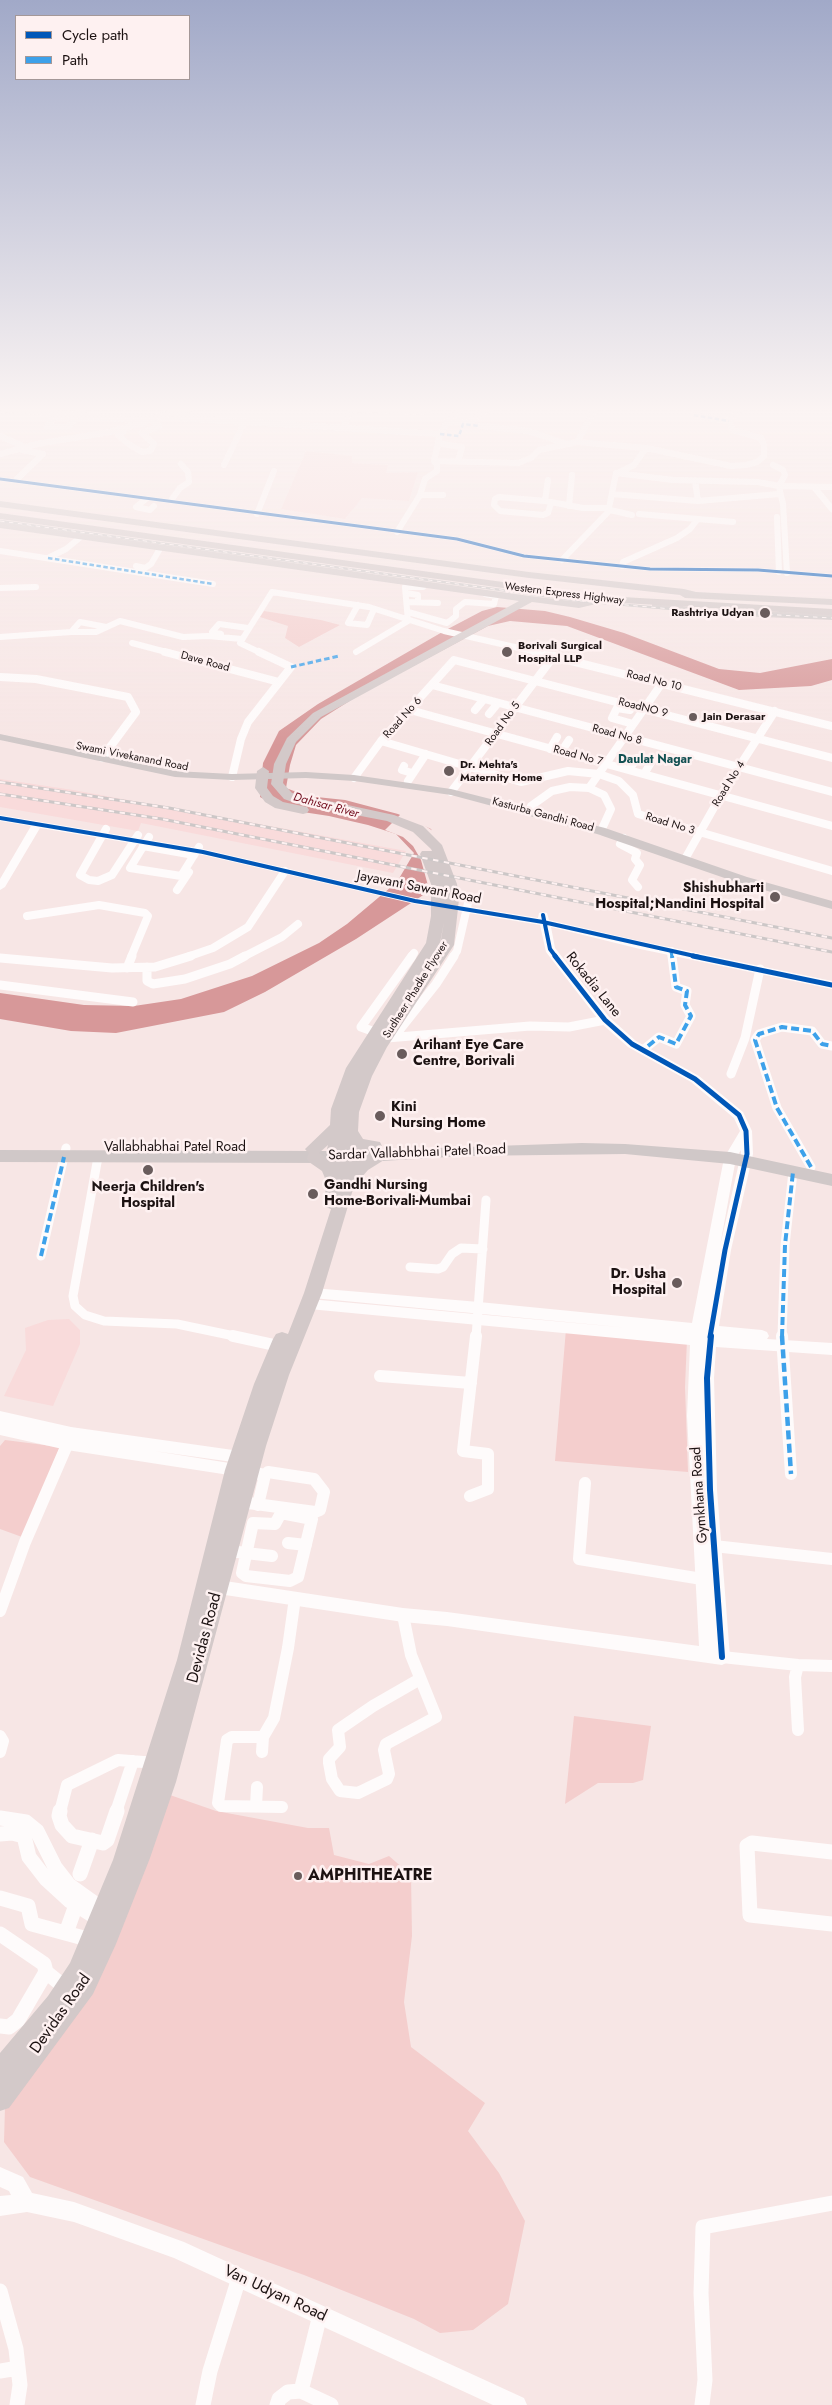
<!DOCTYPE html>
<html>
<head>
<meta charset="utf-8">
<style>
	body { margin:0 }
	#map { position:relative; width:832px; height:2405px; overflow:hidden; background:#f7e6e5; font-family:Jost,sans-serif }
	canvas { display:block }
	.legend { position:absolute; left:15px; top:15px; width:175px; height:65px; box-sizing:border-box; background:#fef1f1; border:1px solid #a49898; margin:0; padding:6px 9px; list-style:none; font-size:15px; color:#1c1212 }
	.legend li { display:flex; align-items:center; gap:10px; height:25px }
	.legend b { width:25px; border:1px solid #a49898 }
</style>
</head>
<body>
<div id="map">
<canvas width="832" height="2405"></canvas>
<ul class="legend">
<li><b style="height:6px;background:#0057b8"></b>Cycle path</li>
<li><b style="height:6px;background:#3da1ea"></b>Path</li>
</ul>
</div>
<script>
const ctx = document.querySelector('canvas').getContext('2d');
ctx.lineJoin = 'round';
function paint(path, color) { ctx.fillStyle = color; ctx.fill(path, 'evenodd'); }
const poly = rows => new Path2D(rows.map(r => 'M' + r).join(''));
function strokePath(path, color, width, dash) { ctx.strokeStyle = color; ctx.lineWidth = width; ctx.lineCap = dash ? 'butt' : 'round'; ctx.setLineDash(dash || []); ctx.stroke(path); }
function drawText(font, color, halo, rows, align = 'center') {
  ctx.font = font + ' Jost,sans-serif'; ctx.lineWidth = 5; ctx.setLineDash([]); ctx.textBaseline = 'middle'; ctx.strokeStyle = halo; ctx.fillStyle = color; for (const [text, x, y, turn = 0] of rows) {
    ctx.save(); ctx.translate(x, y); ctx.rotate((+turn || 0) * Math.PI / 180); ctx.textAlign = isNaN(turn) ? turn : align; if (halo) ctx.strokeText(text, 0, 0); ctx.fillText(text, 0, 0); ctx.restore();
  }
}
paint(poly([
	[306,451,352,456,352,463,388,465,386,473,418,472,409,501,362,498,345,519,281,509],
	[0,779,73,790,406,851,393,873,141,823,138,831,0,807],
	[69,1319,80,1330,80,1344,53,1406,4,1396,26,1350,25,1328,48,1320]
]), '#f9dbdb');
paint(poly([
	[264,611,321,620,340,625,299,647,285,638,288,626,260,617],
	[566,1329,687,1339,685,1387,688,1472,555,1461],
	[5,1440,60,1447,22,1537,0,1529,0,1446],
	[574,1716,651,1726,643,1780,633,1783,598,1783,565,1804],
	[170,1795,216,1811,308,1828,329,1828,334,1855,369,1864,389,1856,411,1875,412,1936,404,2002,411,2047,485,2103,468,2131,499,2173,525,2221,508,2304,473,2330,440,2333,414,2319,304,2275,30,2177,4,2142,5,2107]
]), '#f4cecd');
paint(poly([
	[497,607,545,611,570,617,624,633,719,669,760,673,832,659,832,680,811,686,739,690,567,626,510,621,488,626,359,695,321,719,296,745,290,765,286,788,307,796,345,800,398,814,431,829,445,858,434,888,356,939,265,992,224,1012,116,1033,71,1031,0,1019,0,993,84,1005,134,1006,181,999,252,976,319,943,347,924,397,882,414,853,396,834,368,825,329,816,283,809,260,797,263,763,279,731,318,704,444,631,482,611]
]), '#d79899');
paint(poly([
	[401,814,424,825,436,833,447,857,436,889,430,893,421,860,413,846,403,837,385,830]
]), '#f7e6e5');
strokePath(poly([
	[4,409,136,420],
	[355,409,428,412],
	[173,414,183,418,440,434],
	[694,415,729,421],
	[64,416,55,416,47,427,68,427,83,409],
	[147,419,190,409],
	[449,421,468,423,488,409],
	[480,426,528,431,564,443],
	[344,427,351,409],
	[123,432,118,435,127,443,142,452,150,451,154,444,142,433,159,426,150,419],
	[0,436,25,447],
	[577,442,646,448,731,466,746,465,757,462,764,456,764,445,761,438,733,430,729,422,740,409],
	[442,444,462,447,458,462],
	[0,454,37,444,109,432,144,423,147,420,142,418,136,420,140,423],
	[434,461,518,463,531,458,539,450,577,442,595,409],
	[224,465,245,421],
	[773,465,783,470,785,475,779,486],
	[616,473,673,480,758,482,779,486,832,487],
	[618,473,634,465,646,448],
	[17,479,43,454,22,450],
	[695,481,698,501],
	[779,487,783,504,787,573],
	[814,487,832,509],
	[612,494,698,501,779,494],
	[420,495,443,495],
	[146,499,136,507,150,510,154,506],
	[172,499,180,488,189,482,188,472,181,464],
	[545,501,548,480],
	[551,503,548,513,543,515,500,511,494,505,495,499,499,497,545,501,583,508,609,508,616,473],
	[569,506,572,475],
	[257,514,274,471],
	[639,514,733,522],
	[777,517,779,572],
	[397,532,420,495,425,479,437,471,437,465,434,461,440,434,447,422,461,409],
	[0,551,213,584],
	[48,558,66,549,82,536],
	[562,560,610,510,632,515],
	[136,566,145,568,151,564,161,547],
	[622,566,623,562,677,538,690,529,697,520],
	[0,588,36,587],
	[406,593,418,595,418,602],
	[408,602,438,603],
	[358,605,348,623,367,625,374,609],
	[408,612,447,623,456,616,456,609,465,602,494,604,496,596,485,594],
	[71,632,96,632,120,621,183,637,208,636,242,639],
	[221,634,212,632,219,624,248,628],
	[0,637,71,632,80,622,106,627],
	[132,643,170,653],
	[356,652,408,621,405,587,423,587],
	[261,653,240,643,272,592,369,607,444,631,541,653]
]), '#fefbfb', 6);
strokePath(poly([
	[165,652,279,682],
	[535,652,832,726],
	[0,677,36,679,128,697,136,712,102,758],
	[432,685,832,792],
	[410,710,832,826],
	[475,710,484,699],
	[630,710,617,708,612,718,633,724],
	[489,714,498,703],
	[381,741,521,782,568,771,599,774,619,781,633,795,638,814,832,871],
	[550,749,557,737],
	[561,752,569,740],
	[404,766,402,770,412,773],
	[629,770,637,758,652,761,644,774],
	[232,777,241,739,248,722,291,667,259,652],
	[354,778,381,741,454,660,832,758],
	[408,781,426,754],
	[589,788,662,683],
	[451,792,554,656],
	[529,811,531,806,552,791,570,787,589,788,604,795,611,809,601,831],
	[106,829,80,875,89,880,98,881,112,875,138,835],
	[149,837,130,868,181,876,199,847],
	[624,838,620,844,637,853,635,859,640,865,632,880,638,887],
	[143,846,194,855],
	[685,859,721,795,775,711],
	[177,890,189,872],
	[27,916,99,905,145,913,148,916,131,957],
	[671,951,672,957],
	[187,957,213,948,248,927,285,871],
	[243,957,282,937,298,924],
	[411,957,414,953],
	[453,957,457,951,468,903]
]), '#fefbfb', 8);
strokePath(poly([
	[0,958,112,968,155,967,191,956],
	[147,967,147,981,153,984,185,979,230,964,245,956],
	[127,968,132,956],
	[0,985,133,1002],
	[375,1032,361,1027,412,956],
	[394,1037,436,984,454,956],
	[387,1038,530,1026,569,1027,605,1020],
	[643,1050,659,1037,676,1044,691,1016,685,1005,687,991,676,987,672,956],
	[731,1074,745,1038,760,969],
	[98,1157,73,1296,75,1306,85,1315,104,1321,177,1324,239,1337],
	[811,1167,777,1108,755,1040,759,1034,782,1027,812,1031,822,1044,832,1046],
	[41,1256,66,1148],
	[410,1267,438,1269,443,1267,452,1254,461,1248,483,1249],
	[476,1337,486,1200],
	[782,1337,785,1245,793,1172]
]), '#fefbfb', 9);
strokePath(poly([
	[233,1336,279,1346],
	[782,1336,791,1474],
	[380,1376,471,1383],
	[585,1483,579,1559,702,1579],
	[470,1496,488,1489,488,1454,463,1451,476,1336],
	[241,1502,315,1512,320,1510,324,1492,314,1479,268,1472,265,1475,249,1472],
	[258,1505,265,1475],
	[281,1513,312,1519,298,1577,290,1581,246,1576,242,1573,253,1523,275,1524,281,1513],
	[288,1543,306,1545],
	[714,1546,832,1559],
	[229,1551,272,1556],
	[0,1611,25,1542,70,1438],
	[403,1615,411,1655,436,1717,386,1744,384,1750,389,1774,387,1779,358,1793,340,1791,332,1779,329,1763,329,1759,340,1747,338,1730,373,1706,420,1679],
	[722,1657,798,1665,832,1666],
	[798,1665,795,1677,798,1730],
	[0,1736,3,1741,0,1752],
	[262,1752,263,1737],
	[256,1806,257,1787],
	[282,1807,221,1806,218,1803,227,1740,232,1737,263,1737,274,1718,288,1648,295,1598],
	[60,1812,67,1785,118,1760,156,1763],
	[116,1812,133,1761]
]), '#fefbfb', 12);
strokePath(poly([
	[60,1811,59,1816,62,1825,72,1836,103,1843,107,1840,117,1811],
	[0,1818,26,1822,37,1831,55,1867,69,1885,104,1910],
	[0,1834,12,1833,24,1836,29,1857,46,1879,70,1901,100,1920],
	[832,1852,752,1843,747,1846,750,1915,832,1924],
	[80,1874,92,1840],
	[0,1898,28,1906,32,1924,91,1940],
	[66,1933,76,1905],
	[0,1934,44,1964,46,1972,67,1989],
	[0,2026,9,2027,18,2020,46,1972],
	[0,2291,16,2349,20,2385,17,2405],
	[0,2371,18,2368],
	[301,2391,320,2315],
	[203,2405,210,2371,239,2278],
	[277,2405,279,2399,288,2392,301,2391,331,2405],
	[702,2405,705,2380,701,2293,703,2227,832,2203]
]), '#fefbfb', 15);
paint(poly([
	[0,477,457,537,524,554,650,567,758,568,832,574,832,578,758,572,650,571,524,558,457,541,0,481,0,477],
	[0,815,203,849,415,898,538,918,539,913,543,912,547,913,549,920,640,941,832,981,832,989,640,949,551,927,555,948,609,1017,636,1041,699,1076,743,1112,752,1131,753,1154,731,1250,719,1326,762,1330,767,1332,769,1336,767,1339,832,1343,832,1355,716,1347,714,1378,717,1490,730,1657,728,1662,722,1665,447,1626,403,1622,212,1593,207,1591,204,1586,207,1581,212,1579,403,1608,447,1612,699,1646,687,1416,690,1345,309,1309,304,1308,302,1304,304,1300,309,1299,630,1328,313,1298,308,1297,306,1293,308,1289,313,1288,479,1302,692,1323,724,1158,740,1131,734,1118,691,1082,628,1047,601,1023,546,952,540,925,415,904,203,855,40,828,5,887,0,890,0,879,31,826,0,821,0,815],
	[741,1150,741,1154,720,1246,736,1158,741,1150],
	[0,1411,71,1427,247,1452,252,1454,254,1458,252,1462,247,1464,154,1451,242,1465,247,1466,249,1471,247,1476,242,1477,67,1450,0,1435,0,1411],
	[0,2167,23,2177,32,2193,74,2202,184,2242,524,2398,527,2405,493,2405,174,2258,74,2222,27,2212,0,2216,0,2196,11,2195,9,2191,0,2187,0,2167]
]), '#fefbfb');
paint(poly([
	[0,734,175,771,232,774,306,772,354,775,451,789,605,828,747,877,832,901,832,909,739,883,597,834,451,795,354,781,306,778,232,780,175,777,0,740,0,734],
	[582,1143,625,1144,730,1152,832,1174,832,1186,730,1164,625,1154,465,1156,349,1163,344,1161,342,1157,344,1153,349,1151,582,1143],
	[0,1150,326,1151,331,1153,333,1157,331,1161,326,1163,0,1162,0,1150]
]), '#d0c8c8');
paint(poly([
	[0,501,529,572,684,589,696,592,832,599,832,605,685,598,680,595,529,578,0,507,0,501],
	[0,522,530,596,579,602,605,596,610,599,609,601,579,608,532,602,321,717,296,742,286,764,283,783,292,793,394,815,423,826,442,845,457,884,459,899,454,945,387,1047,372,1076,359,1112,358,1131,363,1139,380,1142,382,1146,379,1150,384,1152,386,1156,384,1160,368,1170,354,1186,322,1293,289,1375,266,1446,176,1782,150,1858,116,1944,93,1994,9,2108,0,2111,0,2053,48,1996,70,1963,113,1860,177,1660,225,1470,254,1384,273,1339,276,1334,282,1332,288,1334,304,1293,331,1209,325,1207,323,1203,327,1183,322,1171,309,1162,307,1158,309,1154,305,1149,330,1125,331,1109,346,1068,426,943,431,916,431,884,420,854,422,851,432,851,431,849,413,832,387,821,298,804,284,799,271,784,274,764,287,738,313,713,519,601,0,528,0,522],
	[444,922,440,945,401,1004,440,943,444,922],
	[328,1145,327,1149,327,1158,319,1153,328,1145],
	[357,1150,358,1150,373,1152,356,1162,357,1150],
	[656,601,693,608,832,614,832,620,693,614,652,606,652,602,656,601],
	[263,767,269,771,267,788,273,796,283,802,307,807,309,810,307,813,303,814,275,808,265,802,255,788,257,771,263,767]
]), '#d3c9c9');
paint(poly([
	[0,513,605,596,832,609,832,615,605,602,0,519,0,513]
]), '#d1c6c6');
const railFar1 = poly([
	[0,521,581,601,672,609,832,618]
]);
const rail = poly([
	[0,782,169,808,832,938],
	[0,794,162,819,832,952]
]);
strokePath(railFar1, '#ccc7c7', 2.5);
strokePath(rail, '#ccc7c7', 3);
strokePath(railFar1, '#fef1f1', 1, [4.5]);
strokePath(rail, '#fef1f1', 2, [5.5]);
strokePath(poly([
	[694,415,729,421],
	[440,434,459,436,463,424,480,426],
	[48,558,213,584]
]), '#3da1ea', 2.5, [4.5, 2.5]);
strokePath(poly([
	[291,667,339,656],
	[671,951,672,957]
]), '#3da1ea', 3, [5.5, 3]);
strokePath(poly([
	[648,1046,659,1037,676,1044,691,1016,685,1005,687,991,676,987,672,956],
	[811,1167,777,1108,755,1040,759,1034,782,1027,812,1031,822,1044,832,1046],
	[41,1256,64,1157],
	[782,1337,785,1245,793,1172]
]), '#3da1ea', 4, [8, 4]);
strokePath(poly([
	[782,1336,791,1474]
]), '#3da1ea', 4.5, [9, 4.5]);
strokePath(poly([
	[0,479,457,539,524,556,650,569,758,570,832,576]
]), '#0057b8', 3);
strokePath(poly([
	[0,818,203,852,415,901,543,922,699,957],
	[543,915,550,949,556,957]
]), '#0057b8', 4);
strokePath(poly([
	[555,956,605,1020,632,1044,695,1079,739,1115,746,1131,747,1154,725,1250,710,1337],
	[693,956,832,985]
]), '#0057b8', 5);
strokePath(poly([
	[711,1336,707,1378,710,1490,722,1657]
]), '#0057b8', 6);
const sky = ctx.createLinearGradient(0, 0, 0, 746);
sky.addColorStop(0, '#a1a9c8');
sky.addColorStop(0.55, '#fbf4f3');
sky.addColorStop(1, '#fbf4f300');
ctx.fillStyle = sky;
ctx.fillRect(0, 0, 832, 746);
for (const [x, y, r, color] of [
	[765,613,6,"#695c5c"],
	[507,652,6,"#695c5c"],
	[693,717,5,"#695c5c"],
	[449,771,6,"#695c5c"],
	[775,897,6,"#695c5c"],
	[402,1054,6,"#695c5c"],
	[380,1116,6,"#695c5c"],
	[148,1170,6,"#695c5c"],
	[313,1194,6,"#695c5c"],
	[677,1283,6,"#695c5c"],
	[298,1876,5,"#695c5c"]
]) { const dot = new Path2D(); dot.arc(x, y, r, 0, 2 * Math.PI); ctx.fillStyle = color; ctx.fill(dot); strokePath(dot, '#fef1f1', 2); }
drawText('11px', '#1c1212', '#fef1f1', [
	["Western Express Highway",564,594,7],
	["Dave Road",205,662,15],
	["Road No 10",654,681,14],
	["RoadNO 9",643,708,14],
	["Road No 6",403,718,-48],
	["Road No 5",503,724,-54],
	["Road No 8",617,735,15],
	["Road No 7",578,756,15],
	["Swami Vivekanand Road",132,757,11],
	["Road No 4",729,784,-58],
	["Kasturba Gandhi Road",543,815,15],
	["Road No 3",670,824,17],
	["Sudheer Phadke Flyover",416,990,-58]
]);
drawText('bold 11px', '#1c1212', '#fef1f1', [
	["Rashtriya Udyan",754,613,"right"],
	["Borivali Surgical",518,646],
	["Hospital LLP",518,659],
	["Jain Derasar",703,717],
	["Dr. Mehta's",460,765],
	["Maternity Home",460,778]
], 'left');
drawText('bold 12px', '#125052', '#fef1f1', [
	["Daulat Nagar",655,760]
]);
drawText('italic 12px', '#730e1f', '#fef1f1', [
	["Dahisar River",326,806,15]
]);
drawText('14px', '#1c1212', '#fef1f1', [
	["Jayavant Sawant Road",419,888,11],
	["Rokadia Lane",593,985,51],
	["Vallabhabhai Patel Road",175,1148],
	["Sardar Vallabhbhai Patel Road",417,1153,-2],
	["Gymkhana Road",700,1495,-94]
]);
drawText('bold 14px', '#1c1212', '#fef1f1', [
	["Shishubharti",764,889,"right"],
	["Hospital;Nandini Hospital",764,905,"right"],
	["Arihant Eye Care",413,1046],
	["Centre, Borivali",413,1062],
	["Kini",391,1108],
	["Nursing Home",391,1124],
	["Gandhi Nursing",324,1186],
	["Home-Borivali-Mumbai",324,1202],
	["Neerja Children's",148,1188,"center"],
	["Hospital",148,1204,"center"],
	["Dr. Usha",666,1275,"right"],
	["Hospital",666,1291,"right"]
], 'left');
drawText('16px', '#1c1212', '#fef1f1', [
	["Devidas Road",205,1638,-75],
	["Devidas Road",61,2014,-55],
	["Van Udyan Road",275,2294,25]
]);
drawText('bold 16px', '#1c1212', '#fef1f1', [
	["AMPHITHEATRE",308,1876]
], 'left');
</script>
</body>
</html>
